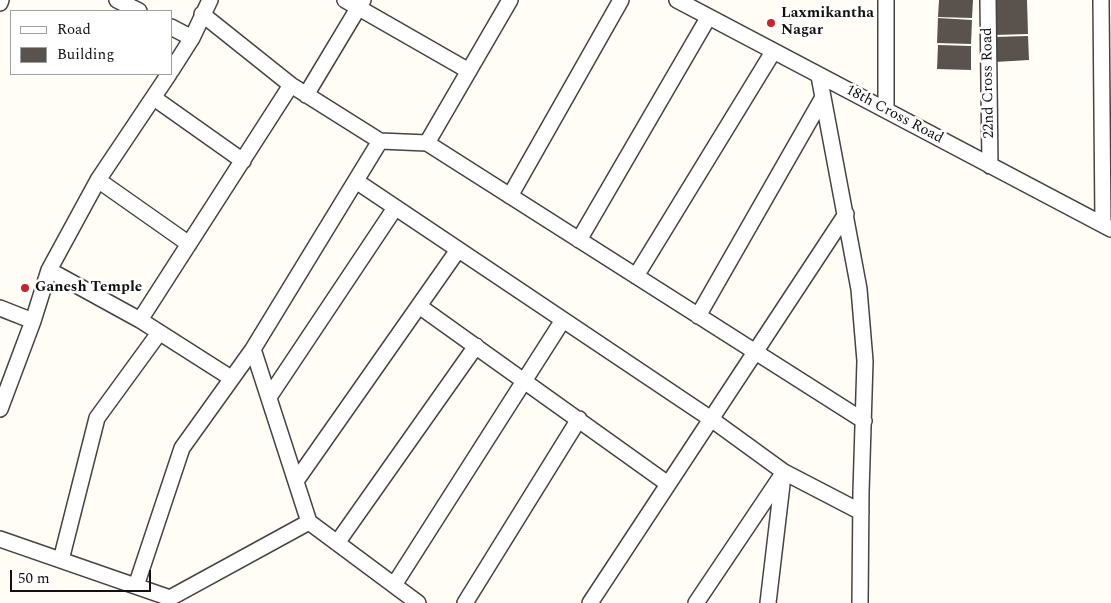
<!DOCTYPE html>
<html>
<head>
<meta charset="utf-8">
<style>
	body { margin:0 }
	#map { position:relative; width:1111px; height:603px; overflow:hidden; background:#fffdf5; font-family:Spectral,serif }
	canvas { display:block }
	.legend { position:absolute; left:10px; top:10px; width:162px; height:65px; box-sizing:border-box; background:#fff; border:1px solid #a0a0a0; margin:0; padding:6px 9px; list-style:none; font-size:15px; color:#111 }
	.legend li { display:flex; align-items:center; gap:10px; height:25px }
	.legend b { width:25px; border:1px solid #a0a0a0 }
	.scale { position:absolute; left:10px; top:570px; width:141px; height:22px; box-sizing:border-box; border:2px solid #111; border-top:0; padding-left:6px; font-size:15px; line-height:18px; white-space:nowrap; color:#111; -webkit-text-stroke:4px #fff; paint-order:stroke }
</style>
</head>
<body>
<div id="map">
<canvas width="1111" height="603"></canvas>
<ul class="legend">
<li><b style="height:6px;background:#fff"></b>Road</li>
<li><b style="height:14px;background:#5a524d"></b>Building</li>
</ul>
<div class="scale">50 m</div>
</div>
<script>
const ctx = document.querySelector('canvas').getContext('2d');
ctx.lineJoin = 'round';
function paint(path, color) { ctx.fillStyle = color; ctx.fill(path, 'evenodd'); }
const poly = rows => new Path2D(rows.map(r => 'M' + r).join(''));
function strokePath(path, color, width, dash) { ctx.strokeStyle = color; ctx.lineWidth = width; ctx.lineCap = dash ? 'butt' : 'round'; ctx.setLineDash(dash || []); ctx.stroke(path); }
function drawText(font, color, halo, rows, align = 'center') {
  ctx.font = font + ' Spectral,serif'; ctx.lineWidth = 5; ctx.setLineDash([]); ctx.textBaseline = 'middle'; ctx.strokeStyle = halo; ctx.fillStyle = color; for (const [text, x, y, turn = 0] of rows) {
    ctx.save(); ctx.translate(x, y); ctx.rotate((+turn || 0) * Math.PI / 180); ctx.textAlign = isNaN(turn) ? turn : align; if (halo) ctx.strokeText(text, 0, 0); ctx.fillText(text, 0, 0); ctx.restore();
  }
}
paint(poly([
	[939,0,973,0,972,18,938,17],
	[993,0,1027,0,1028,34,994,35],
	[938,18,972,20,971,44,937,43],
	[1028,36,1029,60,995,62,994,37],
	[938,45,971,46,971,70,937,69]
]), '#5a524d');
const minor = poly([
	[117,0,139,11],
	[345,0,469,71],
	[677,0,1111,229],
	[886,0,886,110],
	[988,0,990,166],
	[1101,0,1103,224],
	[0,3,1,0],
	[202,14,291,85,380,141,427,143,864,421],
	[171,27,192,38],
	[171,71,192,38,210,0],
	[819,76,859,289,865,361,861,492,860,603],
	[306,95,363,0],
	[154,98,243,161],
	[427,143,510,0],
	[98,180,189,244],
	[356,181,711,419,784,472,861,512],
	[510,196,621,0],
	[579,240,708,18],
	[49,270,140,320,231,378],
	[636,276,773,52],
	[419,306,668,484],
	[0,308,33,321],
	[698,316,822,99],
	[140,320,291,85],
	[253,349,309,522,418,603],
	[269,397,395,208],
	[0,409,33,321,49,270,98,180,169,74],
	[296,481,458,250],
	[0,539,170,598,309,522],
	[337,543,476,346],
	[61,560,97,418,159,333],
	[394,585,563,320],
	[136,586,182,448,253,349,380,141],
	[465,603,579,419],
	[590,603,846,214],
	[696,603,784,472],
	[768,603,783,476]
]);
strokePath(minor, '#444', 18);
strokePath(minor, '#fff', 15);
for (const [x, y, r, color] of [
	[771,23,5,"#c4262e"],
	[25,288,5,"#c4262e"]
]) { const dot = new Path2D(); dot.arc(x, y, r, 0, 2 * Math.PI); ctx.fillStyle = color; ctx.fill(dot); strokePath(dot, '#fff', 2); }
drawText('bold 15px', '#111', '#fff', [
	["Laxmikantha",781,14],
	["Nagar",781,31],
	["Ganesh Temple",35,288]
], 'left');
drawText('15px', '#111', '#fff', [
	["22nd Cross Road",989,83,-91],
	["18th Cross Road",894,115,28]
]);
</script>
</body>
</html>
